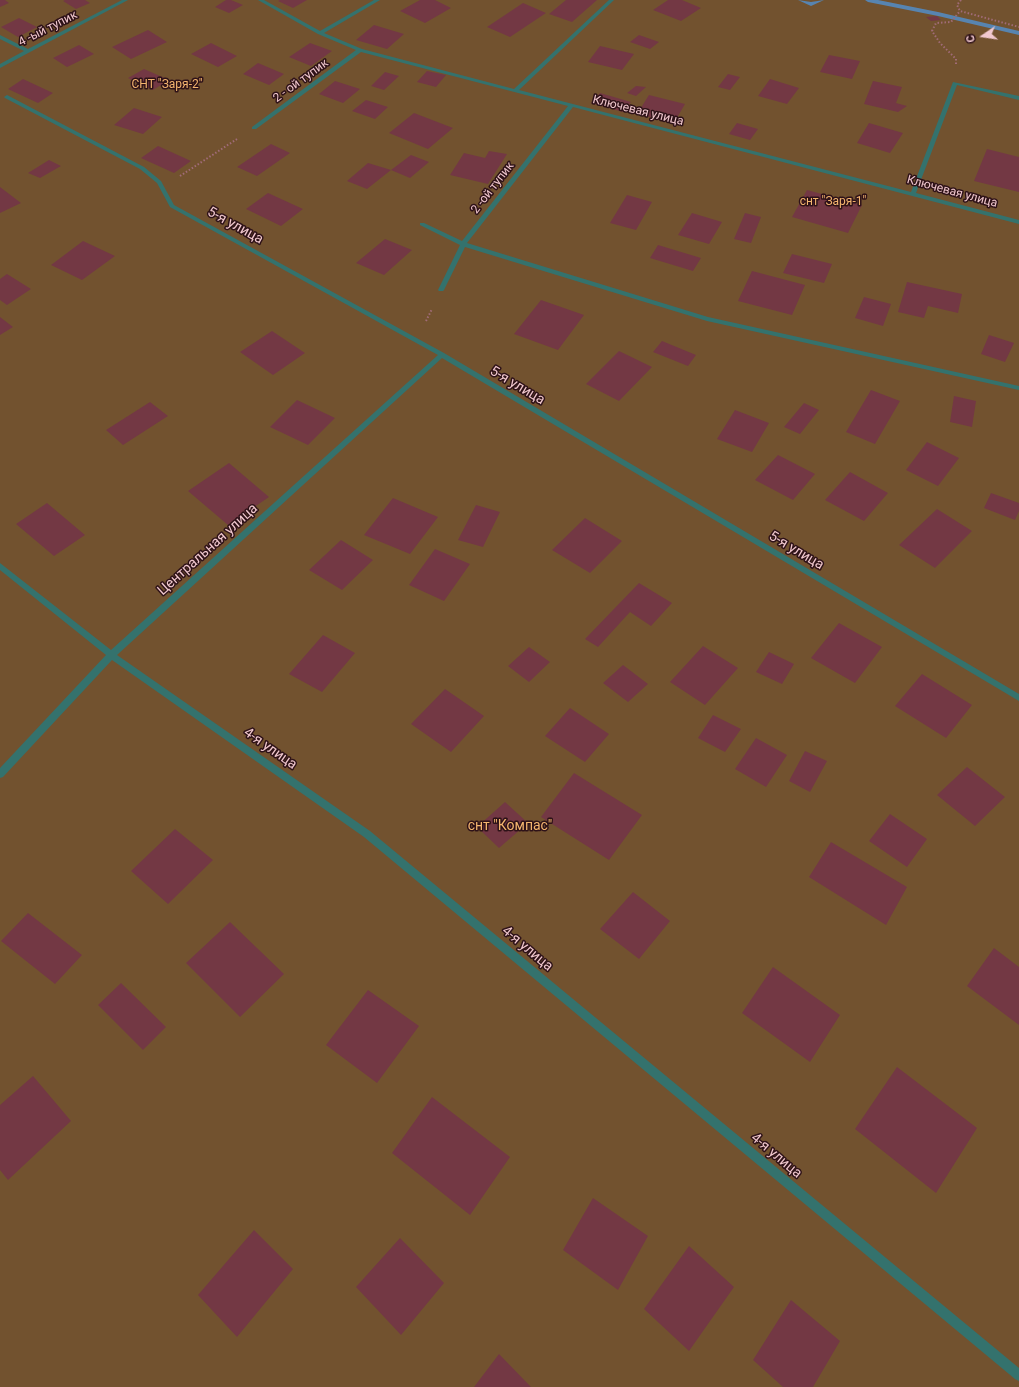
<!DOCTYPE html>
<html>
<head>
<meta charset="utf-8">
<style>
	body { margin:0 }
	#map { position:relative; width:1019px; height:1387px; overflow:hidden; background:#5a1b2b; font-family:Roboto,sans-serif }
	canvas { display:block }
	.north { position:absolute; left:963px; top:16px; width:40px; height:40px; -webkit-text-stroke:3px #2e1218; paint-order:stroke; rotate:257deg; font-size:11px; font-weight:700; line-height:16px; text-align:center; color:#f1c8ce }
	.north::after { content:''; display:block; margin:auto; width:14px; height:18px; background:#f1c8ce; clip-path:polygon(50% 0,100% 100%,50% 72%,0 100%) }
</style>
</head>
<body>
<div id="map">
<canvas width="1019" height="1387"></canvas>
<div class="north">С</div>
</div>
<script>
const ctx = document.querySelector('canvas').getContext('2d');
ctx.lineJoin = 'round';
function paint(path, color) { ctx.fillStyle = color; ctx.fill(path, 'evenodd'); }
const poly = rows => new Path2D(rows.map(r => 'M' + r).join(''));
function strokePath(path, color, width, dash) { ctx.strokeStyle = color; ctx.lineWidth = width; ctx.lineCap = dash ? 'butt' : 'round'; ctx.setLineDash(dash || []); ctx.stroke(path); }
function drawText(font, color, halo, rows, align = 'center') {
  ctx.font = font + ' Roboto,sans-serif'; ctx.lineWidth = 3; ctx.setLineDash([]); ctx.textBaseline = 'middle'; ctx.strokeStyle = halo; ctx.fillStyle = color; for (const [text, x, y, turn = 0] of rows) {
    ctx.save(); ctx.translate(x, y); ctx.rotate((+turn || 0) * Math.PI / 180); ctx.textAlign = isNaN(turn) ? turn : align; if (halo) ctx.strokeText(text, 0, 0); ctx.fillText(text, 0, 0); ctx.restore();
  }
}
paint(poly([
	[0,0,1019,0,1019,1387,0,1387]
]), '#72522f');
paint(poly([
	[798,0,811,2,824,0,811,6,798,0],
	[865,0,878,0,938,12,1019,31,1019,35,938,16,868,2,865,0]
]), '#5784b0');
paint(poly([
	[0,0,5,0,9,3,0,7],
	[65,0,85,0,90,3,76,9,63,1],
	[226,0,231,0,243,5,229,13,215,7],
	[280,0,307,0,293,8,278,1],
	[420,0,435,0,451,8,425,23,400,11],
	[566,0,597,0,572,22,549,14],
	[668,0,682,0,701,8,681,21,653,10],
	[523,3,546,13,510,37,487,27],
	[937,16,941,20,931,21,926,17],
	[19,18,37,27,18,37,1,27],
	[374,25,404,34,387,49,356,40],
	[148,30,167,42,131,59,112,47],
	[639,35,659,42,650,49,630,42],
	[211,43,237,56,218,67,191,54],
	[310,43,332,51,311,66,289,57],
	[79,45,94,54,67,67,53,58],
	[600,46,634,54,622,70,588,62],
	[829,55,860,61,852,79,820,72],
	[258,63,284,74,269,85,243,74],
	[144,69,169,80,153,90,128,78],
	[427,71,446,75,436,87,417,82],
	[385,72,399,76,384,90,371,86],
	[728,74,740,77,730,90,718,87],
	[23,79,53,93,38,103,8,89],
	[770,79,799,88,787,104,758,96],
	[335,81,360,89,343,103,319,94],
	[873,81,902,87,896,103,907,106,898,112,864,104],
	[636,86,646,87,636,96,627,93],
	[600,93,631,102,623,112,591,103],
	[649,95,685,104,674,123,637,114],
	[366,100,388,107,375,119,352,111],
	[134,108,162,117,143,134,114,125],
	[414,113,453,128,428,149,389,133],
	[737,123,758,129,750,140,729,134],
	[869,123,903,133,890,153,857,143],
	[271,144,290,153,257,176,237,167],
	[158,146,191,161,174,173,141,158],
	[987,149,1019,157,1019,192,974,181],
	[489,151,507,154,488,184,450,175,464,153,485,158],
	[411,155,429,162,410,178,391,170,367,189,347,181,368,163,391,170],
	[49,160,61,166,40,178,28,173],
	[0,187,21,203,0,213],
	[807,190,862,205,848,233,792,217],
	[268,193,303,209,281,226,246,209],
	[627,195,652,202,636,230,610,223],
	[692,213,722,222,709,244,678,235],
	[745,213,761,217,751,243,734,239],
	[385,239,412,250,384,275,356,263],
	[83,241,115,256,82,280,51,265],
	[658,245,701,258,693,271,650,258],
	[792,254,832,264,824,283,783,273],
	[752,271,805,285,792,315,738,301],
	[7,274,31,289,7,305,0,300,0,279],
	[907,282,962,294,958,313,928,306,924,318,898,312],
	[864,297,891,304,883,326,855,318],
	[541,300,584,315,558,350,514,334],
	[0,317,13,327,0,335],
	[272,331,305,353,273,375,240,352],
	[989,335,1014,343,1005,362,981,354],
	[662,341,696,355,688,366,653,352],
	[619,351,652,367,619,401,586,384],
	[871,390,900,401,875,444,846,432],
	[954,396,976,401,972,427,950,422],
	[297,400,335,418,308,445,270,427],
	[150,402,168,416,123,445,106,430],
	[804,403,819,410,800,434,784,427],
	[735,410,769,423,752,452,717,439],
	[927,442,959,458,938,486,906,470],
	[778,455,815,474,793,500,755,480],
	[229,463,269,497,228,525,188,491],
	[850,472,888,493,864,521,825,500],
	[991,493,1019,503,1019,511,1015,520,984,508],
	[393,498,438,517,410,554,364,535],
	[47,503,85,535,54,556,16,524],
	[476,505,500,512,483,547,458,540],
	[937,509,972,531,935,568,899,545],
	[585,518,622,541,590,573,552,550],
	[341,540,373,560,342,590,309,570],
	[435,549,470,564,444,601,409,585],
	[639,583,672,603,651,626,630,612,598,647,585,639],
	[839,623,882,647,855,683,811,658],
	[323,635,355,653,322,692,289,674],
	[703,646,738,668,705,705,670,682],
	[529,647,550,662,529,682,508,666],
	[769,652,794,664,782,684,756,672],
	[623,665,648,684,628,702,603,683],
	[922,674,972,705,946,738,895,706],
	[445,689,484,716,451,752,411,724],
	[570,708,609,734,585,762,545,736],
	[713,715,741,729,725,752,698,738],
	[756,738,787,755,766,787,735,769],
	[805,751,827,761,810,792,789,781],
	[967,767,1005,797,975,826,937,795],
	[574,773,642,815,609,860,541,817],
	[505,802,528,823,499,848,477,827],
	[890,814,927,839,907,867,869,841],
	[175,829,213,860,168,904,131,871],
	[831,842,907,887,886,925,809,877],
	[633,892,670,921,639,959,600,929],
	[28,913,82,955,55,984,1,941],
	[230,922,284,974,240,1017,186,963],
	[994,948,1019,967,1019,1025,967,986],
	[773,967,840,1015,810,1062,742,1013],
	[121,983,166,1027,143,1050,98,1005],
	[368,990,419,1026,377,1083,326,1045],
	[897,1067,977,1128,936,1193,855,1129],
	[33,1076,71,1121,8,1180,0,1170,0,1105],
	[432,1097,510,1157,470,1215,392,1153],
	[593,1198,648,1236,618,1290,563,1250],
	[254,1230,293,1269,237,1337,198,1295],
	[400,1238,444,1283,401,1335,356,1287],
	[689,1246,734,1287,689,1351,644,1309],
	[791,1300,840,1341,813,1387,783,1387,753,1360],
	[499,1354,531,1387,474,1387]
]), '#733844');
strokePath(poly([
	[961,0,957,5,960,11,1019,27],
	[956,64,956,59,940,43,932,31,936,23,951,22,960,11],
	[180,176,237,139],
	[426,321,432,309]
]), '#a06b77', 2, [1.5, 2]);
paint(poly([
	[122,0,128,0,0,68,0,64,24,51,0,39,0,35,28,49,122,0],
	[258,0,264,0,320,31,374,0,380,0,324,33,362,49,514,89,609,0,614,0,519,90,911,192,953,82,1019,96,1019,100,957,85,916,193,1019,220,1019,224,573,107,467,243,708,317,1019,386,1019,390,707,321,465,247,444,290,443,291,439,291,438,290,460,245,420,225,420,223,424,223,462,241,568,106,361,52,256,129,252,129,252,127,356,50,318,34,258,0],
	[7,95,144,167,161,181,174,205,444,353,1019,694,1019,701,442,358,117,655,370,831,1019,1368,1019,1381,1015,1379,364,837,112,660,3,777,0,778,0,768,106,655,0,570,0,563,111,650,438,355,170,207,157,183,140,169,5,98,4,97,7,95]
]), '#34726d');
drawText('12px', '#f1c8ce', '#2e1218', [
	["4 -ый тупик",48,29,-27],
	["2 - ой тупик",301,81,-36],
	["Ключевая улица",638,111,14],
	["2 -ой тупик",493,188,-52],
	["Ключевая улица",952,192,15]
]);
drawText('12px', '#f4b56f', '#2e1218', [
	["СНТ \"Заря-2\"",167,85],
	["снт \"Заря-1\"",833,202]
]);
drawText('14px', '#f1c8ce', '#2e1218', [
	["5-я улица",235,226,29],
	["5-я улица",517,386,31],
	["Центральная улица",208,550,-42],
	["5-я улица",796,551,31],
	["4-я улица",270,749,35],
	["4-я улица",527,949,40],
	["4-я улица",776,1156,40]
]);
drawText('14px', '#f4b56f', '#2e1218', [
	["снт \"Компас\"",510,826]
]);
</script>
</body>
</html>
